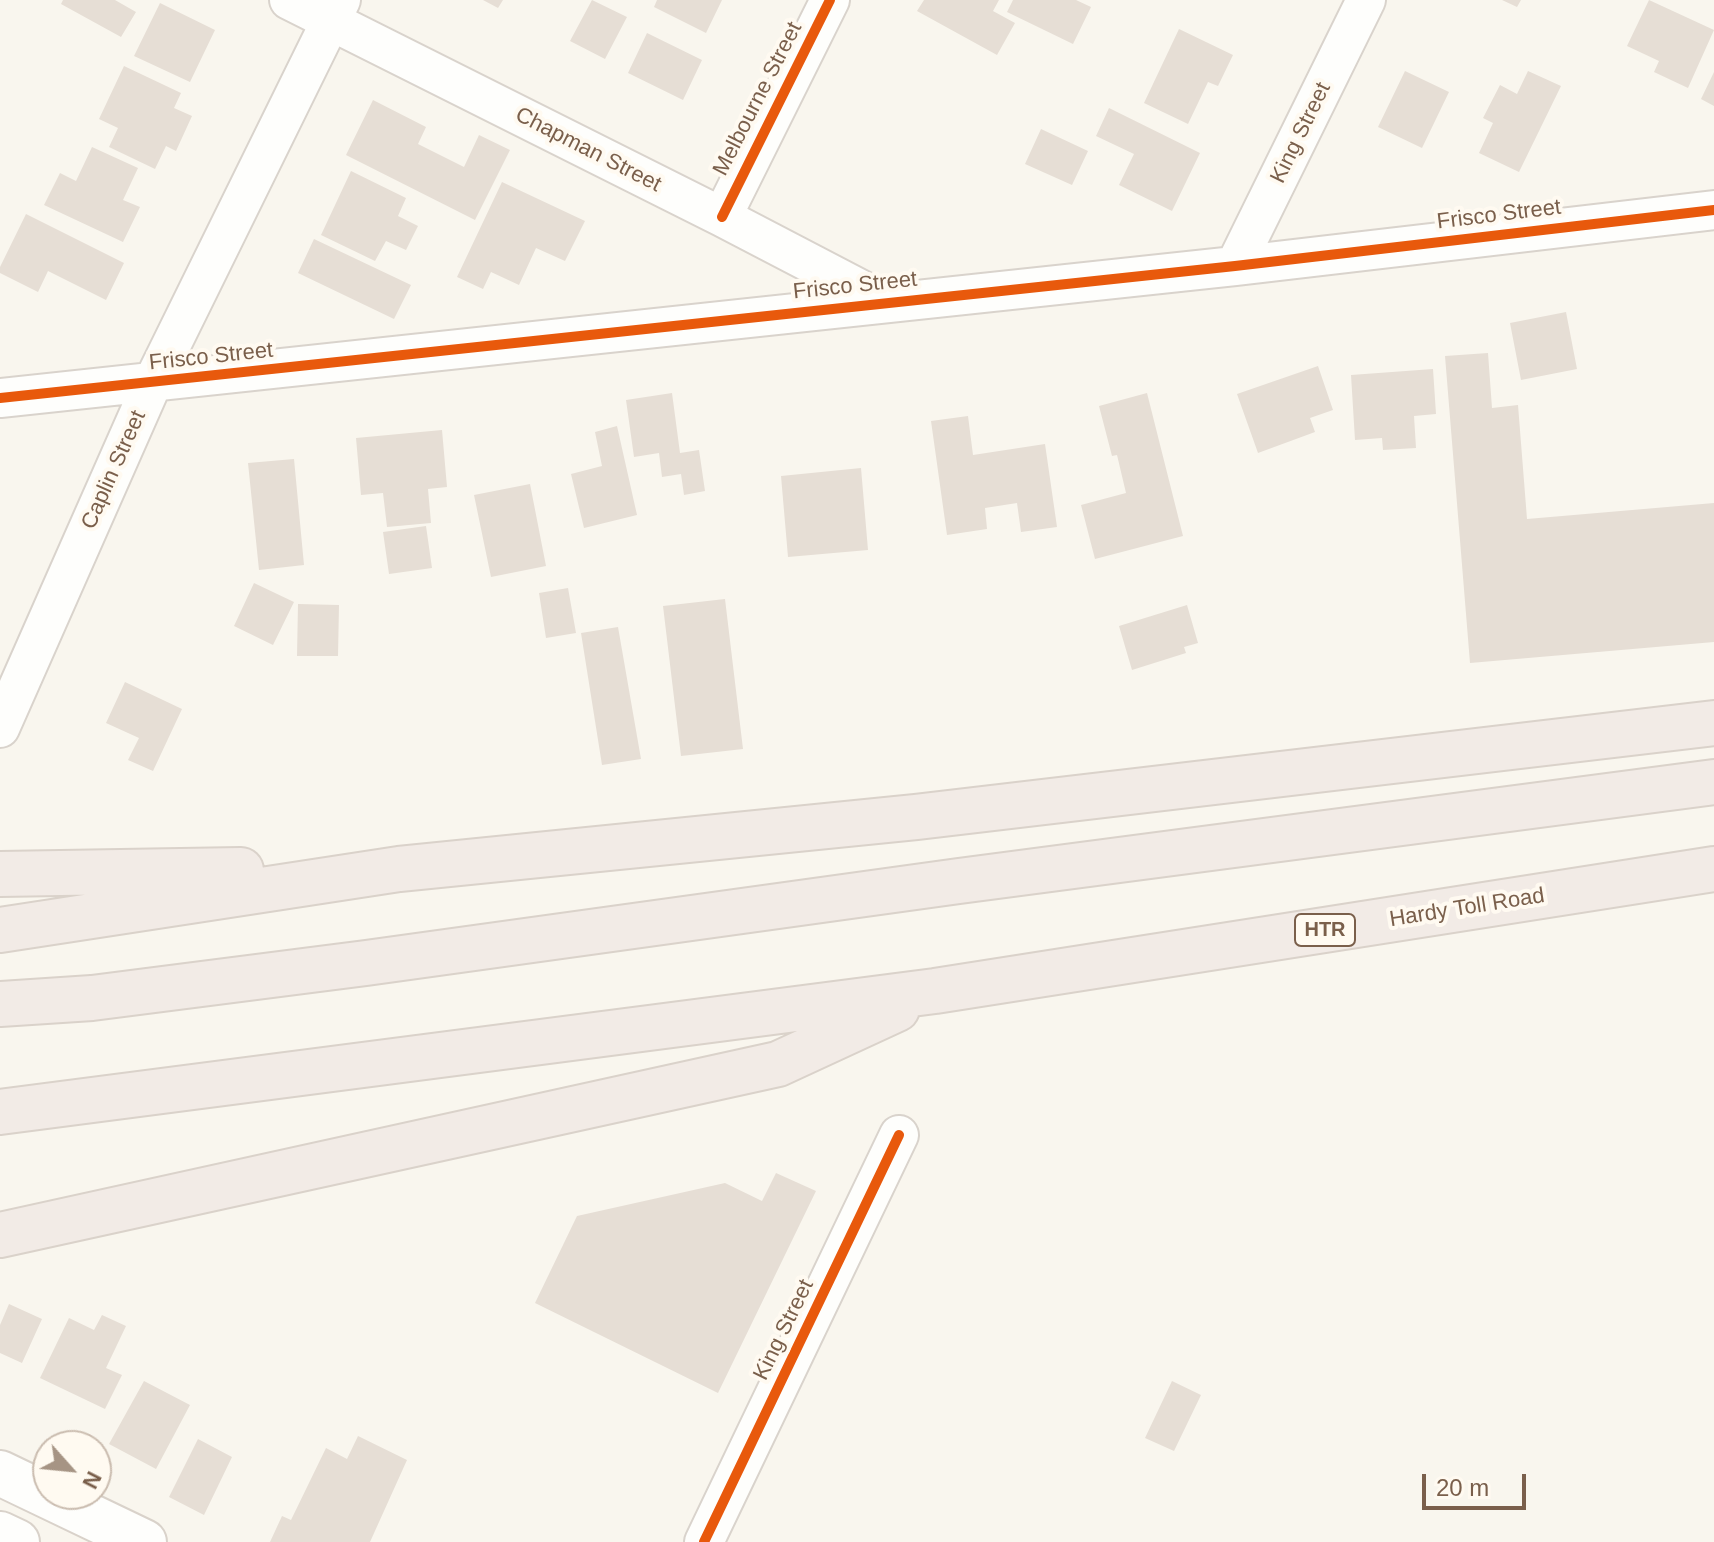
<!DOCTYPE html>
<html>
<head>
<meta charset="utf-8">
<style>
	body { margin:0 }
	#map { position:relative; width:1714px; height:1542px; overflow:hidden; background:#f9f6ee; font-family:Helvetica,sans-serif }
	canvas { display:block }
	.north { position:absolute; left:32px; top:1430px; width:80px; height:80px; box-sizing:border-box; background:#fffaf1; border:2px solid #cabcaf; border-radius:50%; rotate:117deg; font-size:22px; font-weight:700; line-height:32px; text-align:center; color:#7a5f4b }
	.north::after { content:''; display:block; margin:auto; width:28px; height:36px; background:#a69484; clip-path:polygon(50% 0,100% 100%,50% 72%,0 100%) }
	.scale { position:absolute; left:1422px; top:1474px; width:104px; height:36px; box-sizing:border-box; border:4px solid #7a5f4b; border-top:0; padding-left:10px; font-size:24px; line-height:28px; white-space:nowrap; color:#7a5f4b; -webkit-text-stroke:6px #fffaf1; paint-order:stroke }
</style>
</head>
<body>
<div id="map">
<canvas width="1714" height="1542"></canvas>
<div class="north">N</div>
<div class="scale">20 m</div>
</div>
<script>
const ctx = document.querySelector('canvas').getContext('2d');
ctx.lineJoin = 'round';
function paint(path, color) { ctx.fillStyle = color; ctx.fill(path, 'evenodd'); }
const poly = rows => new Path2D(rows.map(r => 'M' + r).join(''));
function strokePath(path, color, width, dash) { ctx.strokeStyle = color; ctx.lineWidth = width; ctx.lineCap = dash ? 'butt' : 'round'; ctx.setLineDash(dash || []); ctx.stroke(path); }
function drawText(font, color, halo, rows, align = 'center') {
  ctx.font = font + ' Helvetica,sans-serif'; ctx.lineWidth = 8; ctx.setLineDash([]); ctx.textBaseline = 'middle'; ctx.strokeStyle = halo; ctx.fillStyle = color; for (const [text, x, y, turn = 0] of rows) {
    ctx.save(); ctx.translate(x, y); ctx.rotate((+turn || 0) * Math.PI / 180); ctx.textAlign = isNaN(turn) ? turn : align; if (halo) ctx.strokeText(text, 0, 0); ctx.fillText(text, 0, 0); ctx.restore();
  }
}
paint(poly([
	[63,0,115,0,136,12,121,37,61,4],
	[483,0,503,0,498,8],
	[592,0,627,17,605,59,570,41],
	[657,0,722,0,706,33,654,7],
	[924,0,999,0,993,11,1015,23,997,55,917,11],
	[1013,0,1076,0,1091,7,1073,44,1007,12],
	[1502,0,1521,0,1517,7],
	[1649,0,1714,30,1688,88,1654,72,1659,61,1627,46],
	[160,3,215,30,190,82,134,56],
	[1179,29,1233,55,1218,86,1208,82,1188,124,1144,103],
	[647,33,702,60,683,100,628,73],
	[124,66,181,93,174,108,192,116,176,151,166,146,155,169,109,147,118,128,99,119],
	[1405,71,1449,92,1422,148,1378,127],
	[1528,71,1561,86,1519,172,1479,153,1493,123,1483,118,1500,85,1517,94],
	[1714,72,1714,106,1701,99],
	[373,100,426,127,418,144,464,167,479,135,510,150,475,220,346,155],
	[1109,108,1200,153,1172,211,1119,185,1134,154,1096,136],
	[1041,129,1088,151,1072,185,1025,164],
	[92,147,138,168,123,200,140,207,123,242,44,205,60,173,76,181],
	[351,171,406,198,398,216,418,226,406,250,386,241,375,261,321,235],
	[502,182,585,221,565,261,536,248,519,285,491,272,483,289,457,277],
	[26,214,124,263,106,300,48,271,38,292,0,273,0,267],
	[314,239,411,285,394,319,298,273],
	[1566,312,1577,369,1521,380,1510,323],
	[1488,353,1492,408,1518,405,1527,519,1714,503,1714,642,1470,663,1445,356],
	[1318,366,1333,410,1310,418,1315,432,1258,453,1237,394],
	[1433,369,1436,414,1414,416,1416,448,1383,450,1382,438,1355,440,1351,375],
	[672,393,680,453,699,450,705,491,684,495,681,474,662,477,659,453,634,457,626,400],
	[1147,393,1183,536,1095,559,1081,505,1126,493,1117,455,1112,456,1099,406],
	[968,416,973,455,1045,444,1057,527,1021,532,1017,503,985,508,987,529,947,535,931,421],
	[617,426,637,515,584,528,571,474,602,466,595,432],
	[442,430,447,487,428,489,431,523,387,527,383,493,361,495,356,438],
	[294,459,304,565,259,570,248,463],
	[861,468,868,550,788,557,781,476],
	[530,484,546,566,491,577,474,495],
	[426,526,432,568,389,574,383,532],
	[254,583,294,602,273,645,234,626],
	[568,588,576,633,546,638,539,593],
	[725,599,743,749,681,756,663,606],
	[298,604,339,605,338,656,297,656],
	[1187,605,1198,643,1184,647,1186,653,1132,670,1119,626],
	[618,627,641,759,602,765,581,633],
	[125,682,182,709,153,771,128,760,139,738,106,723],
	[776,1173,816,1191,718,1393,535,1303,577,1216,725,1183,762,1201],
	[9,1304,42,1319,22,1363,0,1353,0,1325],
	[102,1315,126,1326,106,1368,122,1375,105,1409,40,1378,69,1318,94,1330],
	[144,1381,190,1405,156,1469,109,1444],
	[1172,1381,1201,1395,1174,1451,1145,1438],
	[358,1436,407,1460,370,1542,270,1542,282,1516,291,1520,326,1448,347,1459],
	[198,1439,232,1457,204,1515,169,1497]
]), '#e6ded5');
const minor = poly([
	[289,0,722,217,885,302],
	[722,217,830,0],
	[1235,266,1366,0],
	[0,398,1235,266,1714,210],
	[0,728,152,384,341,0],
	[704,1542,899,1135]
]);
const secondary = poly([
	[0,1473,144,1542],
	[0,1534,17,1542]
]);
const motorway = poly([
	[0,874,241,870],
	[0,930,399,869,916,817,1714,723],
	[0,1004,92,998,366,963,959,881,1714,782],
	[0,1112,935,991,1714,869],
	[0,1235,778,1064,897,1009]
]);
strokePath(minor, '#d9d3cc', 42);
strokePath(secondary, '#d9d2ca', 48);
strokePath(motorway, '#dad2ca', 48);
strokePath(minor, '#fefefc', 38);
strokePath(secondary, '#fefefc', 44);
strokePath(motorway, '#f2ebe6', 44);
strokePath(poly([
	[722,217,830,0],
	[0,398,1235,266,1714,210],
	[704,1542,899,1135]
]), '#e8590c', 10);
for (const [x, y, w] of [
	[1325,930,60]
]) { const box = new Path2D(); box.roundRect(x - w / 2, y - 16, w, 32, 6); ctx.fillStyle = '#fffaf1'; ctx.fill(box); strokePath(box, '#7a5f4b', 2); }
drawText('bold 20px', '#7a5f4b', null, [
	["HTR",1325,930]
]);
drawText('22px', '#7a5f4b', '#fffaf1', [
	["Melbourne Street",758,99,-63],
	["King Street",1301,133,-64],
	["Chapman Street",588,150,27],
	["Frisco Street",1499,215,-7],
	["Frisco Street",855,286,-6],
	["Frisco Street",211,357,-6],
	["Caplin Street",114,470,-66],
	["Hardy Toll Road",1467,908,-9],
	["King Street",784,1330,-64]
]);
</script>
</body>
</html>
